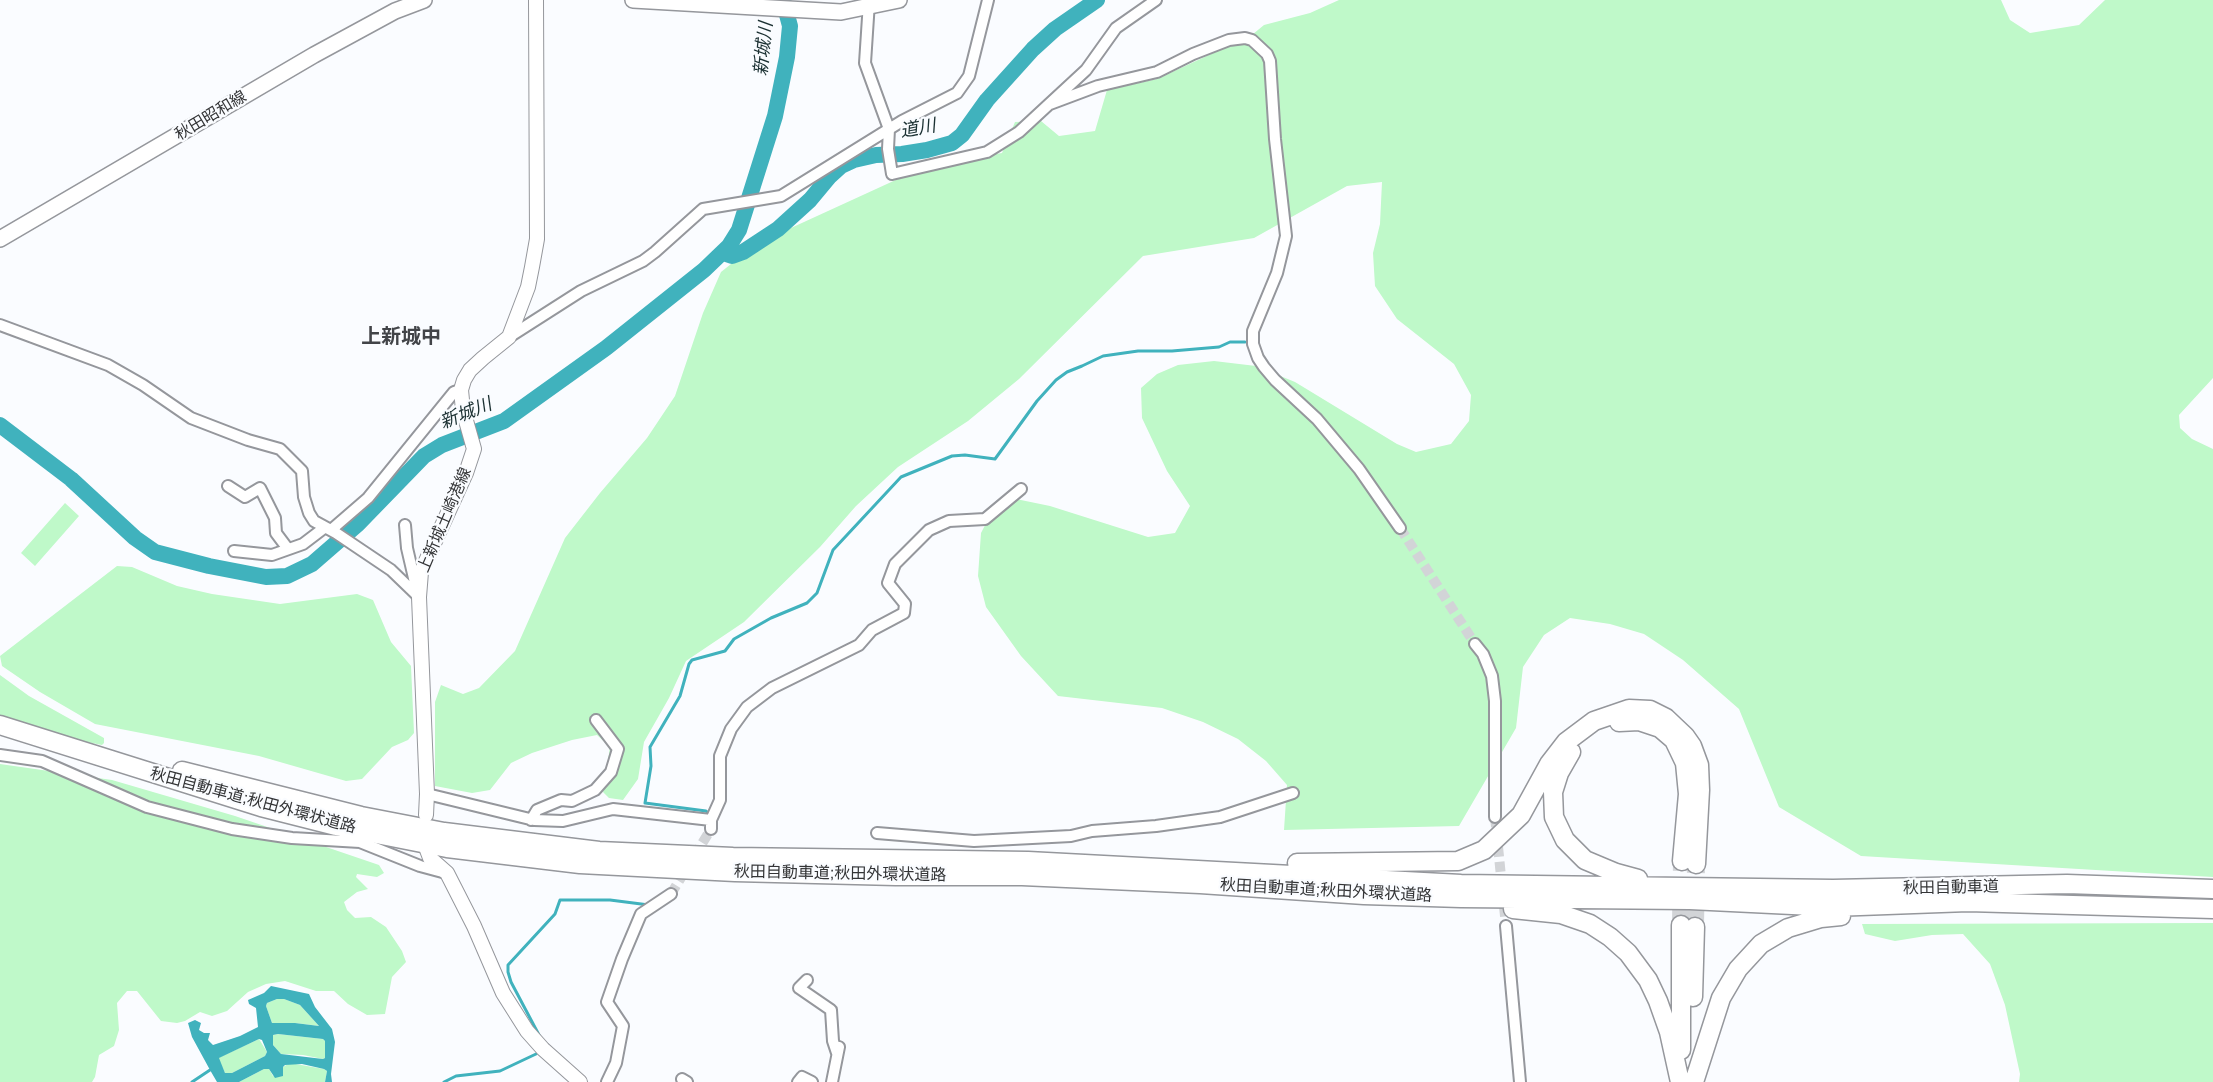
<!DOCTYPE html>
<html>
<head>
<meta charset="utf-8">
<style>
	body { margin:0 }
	canvas { display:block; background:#fafcff }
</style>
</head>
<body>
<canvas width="2213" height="1082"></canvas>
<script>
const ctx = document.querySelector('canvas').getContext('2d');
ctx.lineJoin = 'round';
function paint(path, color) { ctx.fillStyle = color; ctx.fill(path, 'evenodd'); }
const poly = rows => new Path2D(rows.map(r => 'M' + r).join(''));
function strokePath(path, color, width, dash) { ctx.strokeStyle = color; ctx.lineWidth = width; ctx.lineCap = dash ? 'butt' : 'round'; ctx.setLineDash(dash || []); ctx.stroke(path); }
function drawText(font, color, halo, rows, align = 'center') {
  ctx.font = font + ' Helvetica,"Noto Sans JP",sans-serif'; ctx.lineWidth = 4.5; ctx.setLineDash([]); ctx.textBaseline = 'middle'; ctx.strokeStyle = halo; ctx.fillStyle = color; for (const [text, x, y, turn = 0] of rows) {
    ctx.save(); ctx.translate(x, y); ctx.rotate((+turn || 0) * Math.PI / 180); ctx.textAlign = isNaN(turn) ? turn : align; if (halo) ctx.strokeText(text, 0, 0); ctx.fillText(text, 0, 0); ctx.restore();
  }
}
paint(poly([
	[1339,0,2001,0,2010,20,2030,33,2079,25,2105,0,2213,0,2213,378,2179,415,2180,428,2192,439,2213,449,2213,877,1861,856,1779,807,1739,709,1683,660,1644,634,1610,624,1570,618,1544,635,1523,667,1516,728,1459,826,1284,830,1287,785,1266,761,1238,739,1203,722,1162,708,1058,696,1021,656,986,607,978,576,981,533,994,508,1016,499,1050,506,1148,537,1175,533,1190,506,1167,471,1142,418,1141,388,1157,374,1178,365,1214,361,1256,366,1295,382,1397,444,1416,452,1451,444,1469,421,1471,395,1454,364,1397,319,1375,286,1373,253,1380,224,1382,182,1347,186,1254,238,1143,256,1019,379,968,421,898,467,856,506,820,547,744,622,686,661,669,698,644,742,638,779,623,800,609,798,603,792,610,747,597,735,572,740,532,753,511,763,490,790,472,793,435,786,435,702,441,685,463,694,479,688,515,651,565,538,600,493,647,438,675,396,703,313,721,272,756,244,900,178,964,159,1002,153,1015,122,1041,121,1059,136,1095,131,1107,90,1157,79,1224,48,1241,44,1264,25,1310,13],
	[65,503,79,516,35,566,21,553],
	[117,566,132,567,177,586,212,594,280,604,357,594,373,600,391,642,411,666,414,733,408,740,392,747,362,779,346,781,259,756,95,724,40,692,2,666,0,656],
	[0,675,29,696,104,738,104,743,102,745,62,737,0,719],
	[0,764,112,780,235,816,379,865,384,873,377,877,357,874,356,877,368,889,357,892,344,902,347,910,355,918,371,917,386,927,402,951,406,962,392,977,385,1014,367,1015,348,1004,334,991,316,991,285,981,266,984,248,992,227,1011,212,1016,200,1012,185,1021,177,1023,161,1021,137,991,127,991,117,1003,119,1030,114,1046,99,1055,95,1077,92,1082,0,1082],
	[2213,923,2213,1082,2019,1082,2020,1074,2005,1005,1990,964,1963,934,1932,935,1895,941,1865,934,1862,924],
	[277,999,284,999,300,1005,319,1026,295,1023,272,1023,266,1006,267,1003],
	[278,1034,323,1039,325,1041,325,1058,323,1059,303,1055,281,1054,273,1045,273,1035],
	[259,1039,267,1052,265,1056,232,1073,225,1073,218,1058],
	[290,1063,324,1069,327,1071,325,1082,239,1082,264,1069,269,1069,273,1076,283,1073,283,1067]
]), '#bff9c9');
paint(poly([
	[271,986,309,994,315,1007,332,1029,335,1042,331,1074,332,1082,325,1082,327,1071,324,1069,302,1064,285,1065,283,1067,283,1076,275,1078,269,1069,264,1069,239,1082,217,1082,210,1070,192,1037,188,1023,195,1020,201,1023,199,1030,204,1033,210,1033,208,1040,213,1045,240,1036,258,1027,256,1008,249,1004,248,1000,264,993],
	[277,999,284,999,300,1005,319,1026,295,1023,272,1023,266,1006,267,1003],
	[278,1034,323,1039,325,1041,325,1058,323,1059,281,1054,273,1045,273,1035],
	[259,1039,262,1040,267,1052,265,1056,232,1073,225,1073,219,1058]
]), '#40b2bd');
strokePath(poly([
	[709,814,706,811,645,803,651,766,650,747,680,696,689,664,692,660,725,651,734,639,771,618,807,603,817,593,833,550,901,477,952,456,965,455,995,459,1037,401,1056,380,1067,372,1082,366,1103,356,1138,351,1172,351,1219,347,1230,342,1245,342],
	[539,1035,511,982,508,972,508,965,555,914,560,900,610,900,649,905],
	[192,1082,210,1070],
	[444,1082,456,1076,500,1071,536,1054]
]), '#40b2bd', 3);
strokePath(poly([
	[723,253,732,256,743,252,778,229,810,200,830,176,841,166,854,160,876,155,902,154,927,150,952,143,962,135,987,100,1033,49,1055,29,1097,0],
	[0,425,71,479,135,538,155,552,209,566,266,577,287,576,312,564,358,524,424,456,442,445,504,421,606,348,704,270,729,246,739,230,775,116,787,57,790,26,783,0]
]), '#40b2bd', 16);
strokePath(poly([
	[1400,528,1475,644],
	[1495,817,1506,926],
	[671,894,711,829]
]), '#d2d4d7', 10, [10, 5]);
strokePath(poly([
	[1681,925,1682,861],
	[1695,927,1696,864]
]), '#d2d4d7', 18, [18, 9]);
const minor = poly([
	[869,2,865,63,889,129,888,149,892,174,987,152,1019,132,1086,70,1116,28,1156,0],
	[1050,104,1098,86,1157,72,1193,54,1229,40,1245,38,1252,40,1267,54,1270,61,1275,139,1286,236,1277,273,1253,331,1253,344,1258,358,1264,367,1275,380,1317,419,1359,469,1400,528],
	[0,325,108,365,143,385,191,418,248,440,280,449,302,471,304,497,309,513,314,521,336,533,391,570,419,597],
	[509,337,581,291,643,261,655,252,703,209,781,196,902,121,957,93,969,76,988,0],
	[228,486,245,497,260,488,275,518,276,533,288,549],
	[405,525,407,548,417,591],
	[331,530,368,498,454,392,461,390],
	[234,551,272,555,303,544,324,528],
	[1475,644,1483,654,1492,676,1495,701,1495,817],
	[0,755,42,761,147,807,232,829,292,838,360,842,420,866,446,873],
	[427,794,534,820,563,821,613,809,711,820],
	[531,820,537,810,561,800,572,801,595,790,611,772,618,749,596,720],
	[711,829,711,820,720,800,720,756,731,729,747,707,772,688,859,645,872,630,904,613,905,604,888,583,895,564,929,530,949,521,985,519,1021,489],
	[877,833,974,841,1071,836,1092,831,1156,826,1220,817,1293,793],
	[1506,926,1520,1082],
	[807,980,799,988,831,1010,833,1041,837,1053],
	[682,1079,687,1082],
	[607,1082,616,1063,623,1026,607,1002,622,959,641,914,671,894],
	[798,1082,802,1077,812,1082],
	[832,1082,839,1047]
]);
const secondary = poly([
	[426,815,427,794,419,597,421,572,466,473,474,449,463,410,461,390,464,380,470,370,483,358,509,337,528,287,532,267,537,239,536,0],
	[427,850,430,858,447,873,474,926,503,993,527,1031,543,1049,580,1082]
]);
const primary = poly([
	[633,0,841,12,899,0],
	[0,239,314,55,395,11,424,0]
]);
const motorway = poly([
	[1619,722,1639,721,1660,728,1674,740,1685,763,1688,794,1682,861],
	[0,725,261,807,336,826,447,848,580,864,735,872,896,876,1022,876,1200,884,1364,895,1461,898,1690,900,1833,907,1968,902,2213,909],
	[1571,752,1559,773,1553,792,1554,817,1565,840,1585,860,1616,873,1638,879],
	[182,771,361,816,444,832,599,851,733,857,1028,861,1461,884,1833,889,2067,884,2213,889],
	[1297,863,1458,861,1484,850,1521,815,1549,764,1566,742,1594,721,1629,709,1650,710,1666,718,1685,736,1692,746,1699,765,1700,790,1696,864],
	[1513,909,1561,914,1590,924,1610,937,1628,953,1648,980,1658,1001,1669,1032,1680,1082],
	[1693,997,1695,927],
	[1681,1050,1681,925],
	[1694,1082,1721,998,1738,969,1761,944,1788,928,1821,918,1841,916]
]);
strokePath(minor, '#95979c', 14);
strokePath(secondary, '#95979c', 16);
strokePath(primary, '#95979c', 18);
strokePath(motorway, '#95979c', 21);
strokePath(minor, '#fff', 10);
strokePath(secondary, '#fff', 14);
strokePath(primary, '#fff', 15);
strokePath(motorway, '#fff', 18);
drawText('16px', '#333436', '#fafcff', [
	["秋田昭和線",211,116,-31],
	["上新城土崎港線",445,520,-67],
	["秋田自動車道;秋田外環状道路",253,801,15],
	["秋田自動車道;秋田外環状道路",840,874,1],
	["秋田自動車道",1951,888,-1],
	["秋田自動車道;秋田外環状道路",1326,891,3]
]);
drawText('italic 18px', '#1b3032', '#fafcff', [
	["新城川",764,49,-84],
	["道川",918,129,-10],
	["新城川",466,414,-22]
]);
drawText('bold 20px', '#424448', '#fafcff', [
	["上新城中",401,337]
]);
</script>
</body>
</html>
